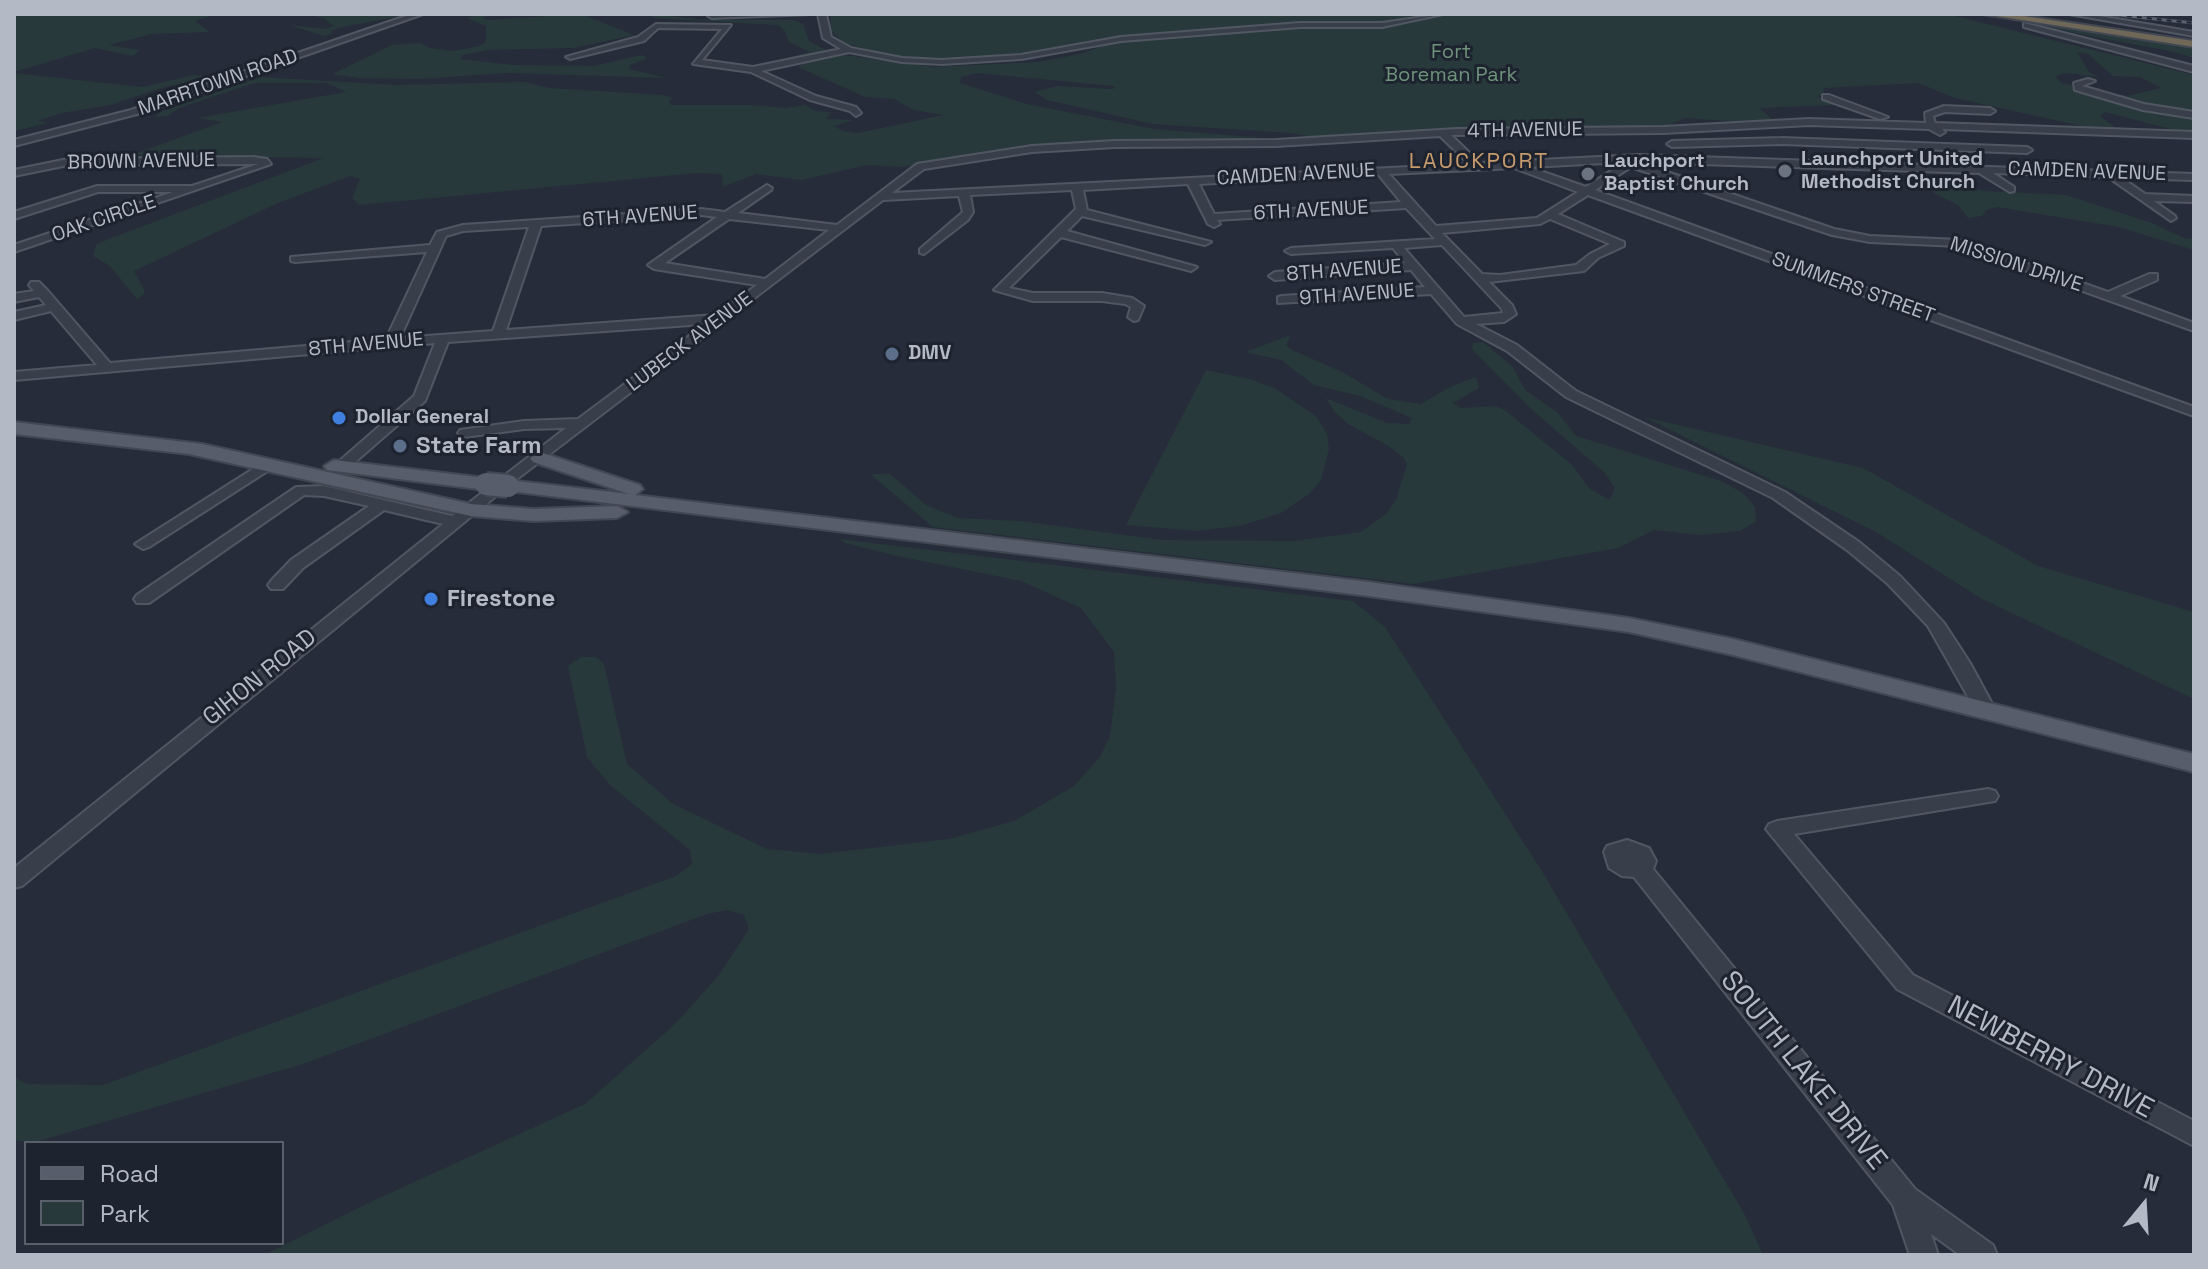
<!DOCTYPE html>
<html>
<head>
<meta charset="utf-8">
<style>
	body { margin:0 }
	#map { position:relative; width:2208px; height:1269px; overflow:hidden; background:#262c39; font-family:"Space Grotesk",sans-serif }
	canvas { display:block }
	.frame { position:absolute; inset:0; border:16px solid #b4bac5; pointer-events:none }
	.legend { position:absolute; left:24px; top:1141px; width:260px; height:104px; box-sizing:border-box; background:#1e242f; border:2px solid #5a606b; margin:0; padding:10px 14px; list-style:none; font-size:24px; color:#b4bac5 }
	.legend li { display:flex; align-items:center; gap:16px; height:40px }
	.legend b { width:40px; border:2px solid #5a606b }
	.north { position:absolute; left:2104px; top:1165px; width:80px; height:80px; -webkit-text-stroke:6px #1e242f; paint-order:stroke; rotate:18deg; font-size:22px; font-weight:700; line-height:32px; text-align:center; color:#b4bac5 }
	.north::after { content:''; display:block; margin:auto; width:28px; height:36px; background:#b4bac5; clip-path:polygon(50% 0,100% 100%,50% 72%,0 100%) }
</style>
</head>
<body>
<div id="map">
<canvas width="2208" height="1269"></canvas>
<div class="frame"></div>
<ul class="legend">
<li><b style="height:10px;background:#575d6a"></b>Road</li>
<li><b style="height:22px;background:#28393b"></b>Park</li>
</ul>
<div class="north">N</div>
</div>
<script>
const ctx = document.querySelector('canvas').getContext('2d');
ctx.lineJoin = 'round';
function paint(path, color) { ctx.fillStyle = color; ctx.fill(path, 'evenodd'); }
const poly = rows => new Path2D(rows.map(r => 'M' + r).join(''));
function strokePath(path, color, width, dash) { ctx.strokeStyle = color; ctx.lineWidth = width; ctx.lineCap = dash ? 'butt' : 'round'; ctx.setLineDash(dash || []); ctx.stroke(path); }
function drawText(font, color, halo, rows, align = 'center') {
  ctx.font = font + ' "Space Grotesk",sans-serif'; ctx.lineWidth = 6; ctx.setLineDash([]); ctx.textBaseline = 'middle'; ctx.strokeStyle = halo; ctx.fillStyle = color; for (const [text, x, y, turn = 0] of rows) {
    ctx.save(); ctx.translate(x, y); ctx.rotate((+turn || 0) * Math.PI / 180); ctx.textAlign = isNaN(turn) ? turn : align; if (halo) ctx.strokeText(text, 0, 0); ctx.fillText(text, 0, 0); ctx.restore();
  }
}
paint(poly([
	[14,14,216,14,195,21,210,32,152,34,109,45,139,50,133,56,95,48,14,72],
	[305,14,412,14,338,28,331,31,331,34,324,36,289,25,326,29,334,26,323,18],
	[483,14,494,14,482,18,488,20,581,14,634,35,573,48,488,50,463,55,460,59,513,65,594,66,641,55,648,58,630,65,629,69,667,78,507,73,419,79,358,78,332,74,392,45,420,43,430,48,453,51,479,46,486,42,486,26,467,18],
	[831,14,1959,14,1955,16,2194,75,2194,131,2174,130,2105,112,2100,116,2120,131,2104,131,1955,98,1918,83,1824,88,1822,95,1816,96,1836,105,1759,108,1773,120,1768,124,1686,118,1661,128,1465,131,1329,140,1291,133,1153,124,1047,100,1035,92,1057,86,1111,89,1116,88,1113,86,978,73,961,77,960,83,1027,104,1154,129,1288,140,1043,144,901,167,867,165,801,180,756,174,723,187,722,174,697,173,359,205,352,198,360,179,350,176,278,203,134,271,144,290,144,294,137,299,110,266,93,256,96,245,106,240,324,158,132,155,222,122,197,118,346,92,327,83,255,83,179,108,167,116,155,117,160,112,260,77,395,85,524,82,549,88,664,95,672,98,669,102,671,105,751,105,785,108,805,105,815,111,831,112,826,119,853,120,834,126,843,131,858,133,944,115,914,110,894,99,865,97,798,67,815,57,844,55,934,67,1038,62,1080,54,1106,45,1087,42,993,58,901,58,844,43,831,30],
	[2077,52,2088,54,2113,76,2140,77,2161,88,2127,96,2061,83,2055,76,2067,73,2098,77,2089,72],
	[660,15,703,20,793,20,803,24,809,41,828,51,788,60,782,59,810,52,789,42,785,31,778,25,650,18],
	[2019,22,2194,47,2194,58,2174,52],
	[14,73,142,87,194,75,217,77,168,86,110,105,62,113,37,121,48,122,44,124,14,131],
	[1944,184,1986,191,2066,195,2152,223,2186,239,2194,238,2194,250,2119,227,1997,207,1986,210,1982,216,1968,218,1958,205,1934,193,1934,187],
	[1291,335,1286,345,1290,349,1342,372,1388,399,1421,404,1450,387,1476,377,1479,388,1453,403,1461,408,1496,406,1506,411,1571,464,1590,489,1610,500,1615,488,1605,473,1529,407,1472,349,1473,343,1483,342,1513,367,1525,390,1557,412,1576,436,1721,481,1743,493,1755,507,1756,521,1740,531,1700,535,1654,530,1618,548,1414,584,933,527,870,474,890,474,926,505,958,518,1020,521,1162,540,1294,541,1361,532,1386,514,1396,500,1407,464,1403,457,1387,445,1348,424,1335,412,1326,398,1387,423,1409,424,1412,418,1360,396,1314,385,1281,360,1245,352],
	[1206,370,1250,379,1276,389,1316,416,1327,434,1329,449,1321,480,1309,494,1281,513,1240,526,1196,531,1126,525],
	[1644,417,1863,468,2038,566,2194,612,2194,699,1982,599,1876,532],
	[839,539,1353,601,1385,627,1540,868,1745,1215,1763,1255,264,1255,377,1199,585,1104,676,1023,719,975,749,929,744,915,727,910,707,914,303,1064,32,1143,14,1140,14,1077,27,1084,103,1085,676,876,692,864,690,850,610,785,587,757,568,666,581,657,596,657,604,664,627,764,673,804,767,849,820,854,949,839,1014,821,1074,786,1100,757,1110,736,1116,688,1114,652,1081,608,1021,581,897,556,845,543]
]), '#28393b');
const minor = poly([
	[412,14,423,14,137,114,14,146,14,140,131,110,412,14],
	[711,14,811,14,712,18,708,16,711,14],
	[818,14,826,14,831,37,851,48,902,58,942,60,1021,55,1121,37,1300,23,1382,23,1443,14,1382,27,1300,27,1121,41,1021,59,942,64,902,62,849,52,761,71,816,96,856,107,861,113,856,116,850,111,810,100,751,72,693,64,722,29,658,28,644,41,570,59,566,57,638,37,656,24,731,25,702,60,753,67,841,49,823,38,818,14],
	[2069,14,2087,14,2194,32,2194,36,2069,14],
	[2024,23,2194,66,2194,72,2024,27,2024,23],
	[2088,79,2095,81,2082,86,2144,104,2194,112,2194,118,2143,110,2075,90,2074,83,2088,79],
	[1823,95,1829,95,1888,117,1880,119,1823,99,1823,95],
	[1944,106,1990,108,1995,111,1990,114,1945,112,1933,116,1935,123,2194,132,2194,138,1942,129,1945,132,1940,135,1929,129,1809,125,1663,133,1451,135,1480,163,1639,155,2194,174,2194,180,2122,178,2145,194,2194,196,2194,202,2154,201,2175,216,2176,218,2171,221,2108,177,1993,173,2014,187,2014,191,2010,192,1979,173,1638,162,1834,229,1870,236,1959,240,2108,292,2149,274,2157,274,2157,280,2120,296,2194,323,2194,331,1958,246,1870,242,1832,235,1631,167,1595,190,2194,407,2194,416,1588,195,1558,214,1624,242,1624,246,1598,258,1584,271,1489,282,1512,305,1516,314,1504,322,1476,324,1517,345,1576,391,1785,492,1859,542,1900,576,1944,623,1970,663,1996,711,1993,716,1979,716,1928,626,1888,584,1847,550,1773,498,1566,397,1507,351,1457,324,1431,294,1278,303,1278,297,1282,296,1425,287,1411,270,1275,280,1269,276,1275,272,1405,263,1393,248,1291,254,1285,251,1291,248,1435,239,1406,208,1217,220,1220,224,1214,227,1208,224,1188,184,1083,190,1087,210,1211,242,1205,245,1082,216,1067,231,1197,267,1191,271,1061,237,1009,288,1033,293,1102,293,1132,298,1144,306,1138,320,1134,321,1128,317,1131,307,1125,304,1102,301,1033,301,994,290,1076,209,1072,190,970,195,973,212,968,220,924,254,920,253,920,249,963,212,959,196,883,200,513,482,22,886,14,888,14,868,443,524,384,510,303,568,283,589,271,589,268,585,271,581,291,560,369,506,324,496,304,495,149,603,137,603,134,599,137,595,296,487,324,486,452,516,566,428,524,429,465,437,458,433,460,430,524,421,578,419,705,324,448,342,425,401,346,470,341,472,336,470,336,464,414,396,435,343,14,380,14,372,97,365,51,311,14,320,14,312,46,305,39,297,14,302,14,294,34,291,29,285,31,282,39,282,47,290,110,363,386,339,427,252,295,262,291,261,291,257,430,245,437,232,463,225,701,209,725,212,767,185,772,188,771,190,738,213,837,225,917,164,1032,146,1115,141,1276,140,1457,129,1663,127,1809,119,1926,123,1925,113,1944,106],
	[1440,136,1469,164,892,193,924,169,1032,152,1115,147,1276,146,1440,136],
	[1625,162,1586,187,1529,167,1625,162],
	[1514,168,1578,192,1537,218,1436,226,1389,174,1514,168],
	[1378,174,1401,202,1214,214,1199,184,1378,174],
	[701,215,717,217,648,265,654,269,757,285,716,315,506,330,541,226,701,215],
	[729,219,829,230,765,279,665,263,729,219],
	[1550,219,1610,244,1590,254,1576,265,1500,275,1482,274,1442,233,1540,224,1550,219],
	[529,227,493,331,400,338,446,236,463,231,529,227],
	[1442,245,1502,309,1503,313,1464,317,1404,248,1442,245],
	[1782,138,2027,147,2032,150,2027,153,1782,144,1672,147,1667,144,1672,141,1782,138],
	[253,157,267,159,271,164,14,252,14,245,173,192,98,192,14,219,14,212,97,186,192,186,258,164,68,165,14,176,14,170,68,159,253,157],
	[264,462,269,464,269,470,149,547,143,549,135,544,264,462],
	[1988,789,1995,791,1998,796,1995,801,1794,834,1913,975,2194,1121,2194,1146,1897,989,1766,829,1769,824,1777,821,1988,789],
	[1627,840,1649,848,1656,861,1653,869,1915,1189,1993,1245,1997,1255,1960,1255,1931,1234,1938,1255,1910,1255,1893,1205,1634,877,1622,876,1609,868,1604,852,1607,846,1627,840]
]);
const major = poly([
	[14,422,202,444,471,504,534,509,617,506,628,512,617,518,534,521,471,516,189,454,14,434,14,422],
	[540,452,640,485,643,489,635,495,1369,582,1629,618,1733,639,2194,754,2194,772,1733,655,1629,632,1369,596,501,490,498,486,508,480,629,494,533,462,530,458,540,452],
	[334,460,486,478,496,484,486,490,327,470,324,466,334,460]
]);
const highway = poly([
	[1983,14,2010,14,2194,41,2194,47,1983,14]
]);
strokePath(minor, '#515762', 4);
strokePath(major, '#424853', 4);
strokePath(highway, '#414752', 4);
paint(minor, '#393f4a');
paint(major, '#575d6a');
paint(highway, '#6f6757');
const rail = poly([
	[2107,14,2194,23]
]);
strokePath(rail, '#5b6270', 3);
strokePath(rail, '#1e242f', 2, [5]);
const majorBridge = poly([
	[486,484,508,486]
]);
strokePath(majorBridge, '#424853', 26, []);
strokePath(majorBridge, '#575d6a', 22);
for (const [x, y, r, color] of [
	[1785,171,8,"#6b7280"],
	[1588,174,8,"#6b7280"],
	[892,354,8,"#5c6f8a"],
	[339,418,8,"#3f7fe0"],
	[400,446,8,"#5c6f8a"],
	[431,599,8,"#3f7fe0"]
]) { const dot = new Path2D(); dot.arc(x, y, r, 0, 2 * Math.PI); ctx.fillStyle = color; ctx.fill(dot); strokePath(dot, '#1e242f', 3); }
drawText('20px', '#6e937a', '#1e242f', [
	["Fort",1451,53],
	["Boreman Park",1451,76]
]);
drawText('20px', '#b4bac5', '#1e242f', [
	["MARRTOWN ROAD",218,83,-19],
	["4TH AVENUE",1525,131,-1],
	["BROWN AVENUE",141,162,-1],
	["CAMDEN AVENUE",2087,172,2],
	["CAMDEN AVENUE",1296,175,-3],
	["6TH AVENUE",1311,211,-3],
	["6TH AVENUE",640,217,-4],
	["OAK CIRCLE",104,219,-19],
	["MISSION DRIVE",2016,265,18],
	["8TH AVENUE",1344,271,-4],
	["SUMMERS STREET",1853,288,20],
	["9TH AVENUE",1357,295,-4],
	["LUBECK AVENUE",690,342,-37],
	["8TH AVENUE",366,345,-5]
]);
drawText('bold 20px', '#b4bac5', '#1e242f', [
	["Launchport United",1801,160],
	["Methodist Church",1801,183],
	["Lauchport",1604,162],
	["Baptist Church",1604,185],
	["DMV",908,354],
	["Dollar General",355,418]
], 'left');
ctx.letterSpacing = '2px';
drawText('22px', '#c89b6d', '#1e242f', [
	["LAUCKPORT",1479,162]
]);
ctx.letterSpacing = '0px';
drawText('bold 24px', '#b4bac5', '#1e242f', [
	["State Farm",416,446],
	["Firestone",447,599]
], 'left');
drawText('24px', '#b4bac5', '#1e242f', [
	["GIHON ROAD",260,678,-39]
]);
drawText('28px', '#b4bac5', '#1e242f', [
	["NEWBERRY DRIVE",2050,1058,28],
	["SOUTH LAKE DRIVE",1803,1071,51]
]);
</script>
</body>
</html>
